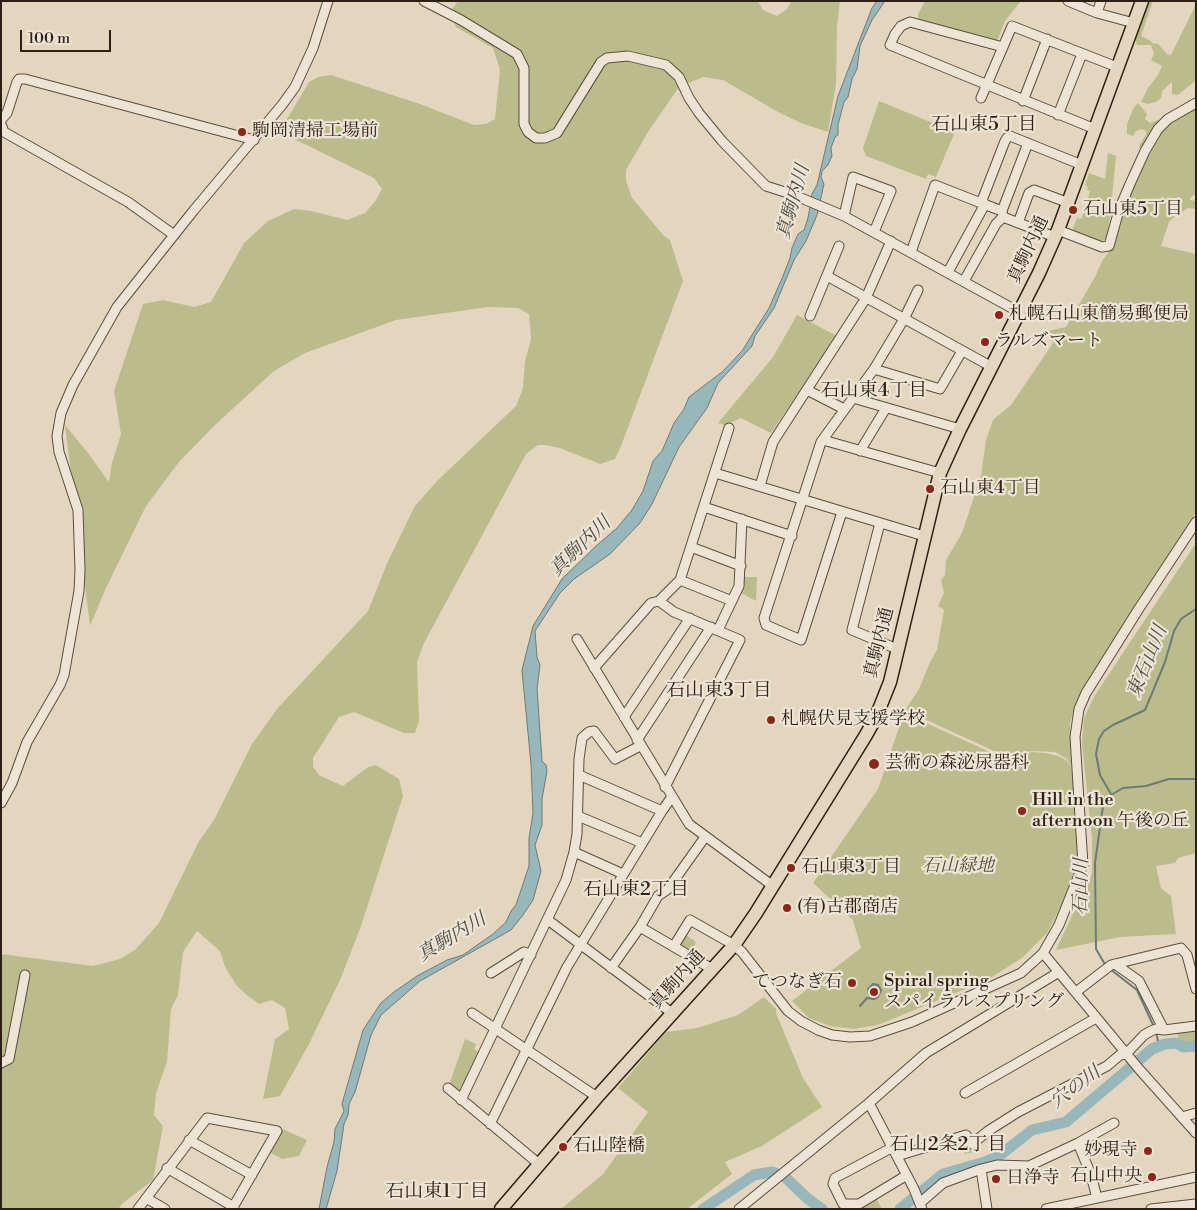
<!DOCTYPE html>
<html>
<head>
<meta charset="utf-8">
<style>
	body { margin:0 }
	#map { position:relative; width:1197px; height:1210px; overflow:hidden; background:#e4d6be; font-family:"Libre Bodoni",serif }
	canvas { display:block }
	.frame { position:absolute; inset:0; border:2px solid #2d1f13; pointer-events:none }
	.scale { position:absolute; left:20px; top:30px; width:91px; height:22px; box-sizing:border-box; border:2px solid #2d1f13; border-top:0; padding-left:6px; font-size:15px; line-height:18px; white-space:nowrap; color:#2d1f13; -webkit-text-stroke:4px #ede4d5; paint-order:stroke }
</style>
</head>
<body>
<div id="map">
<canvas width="1197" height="1210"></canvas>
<div class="frame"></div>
<div class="scale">100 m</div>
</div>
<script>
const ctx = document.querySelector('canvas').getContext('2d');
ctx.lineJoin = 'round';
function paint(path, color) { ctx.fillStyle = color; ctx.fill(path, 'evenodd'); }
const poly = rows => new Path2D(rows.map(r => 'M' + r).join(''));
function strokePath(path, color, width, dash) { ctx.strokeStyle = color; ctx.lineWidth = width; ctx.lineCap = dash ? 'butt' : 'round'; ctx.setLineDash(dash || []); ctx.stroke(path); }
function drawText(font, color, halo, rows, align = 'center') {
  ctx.font = font + ' "Libre Bodoni","Noto Serif JP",serif'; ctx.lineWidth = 4.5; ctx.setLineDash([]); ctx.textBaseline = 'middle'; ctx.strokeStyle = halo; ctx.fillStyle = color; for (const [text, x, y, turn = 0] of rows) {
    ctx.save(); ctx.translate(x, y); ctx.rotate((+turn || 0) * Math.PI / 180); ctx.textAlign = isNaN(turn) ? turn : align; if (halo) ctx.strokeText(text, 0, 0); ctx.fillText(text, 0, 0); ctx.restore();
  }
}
paint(poly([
	[458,1,758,1,763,10,777,16,787,9,792,1,840,1,837,27,836,84,828,132,801,123,778,112,723,80,703,77,679,87,648,132,626,170,626,181,632,198,664,236,670,240,683,281,621,446,615,459,600,464,560,448,545,445,538,445,526,454,424,643,417,662,419,721,415,733,404,733,354,712,339,717,313,758,313,767,319,775,343,786,368,767,376,765,399,779,403,796,360,929,340,980,309,1044,280,1096,263,1099,275,1039,289,1029,285,1008,272,1000,259,1004,248,996,237,986,225,967,220,951,197,931,183,952,178,995,171,1009,167,1062,156,1093,154,1115,163,1126,153,1180,123,1203,118,1209,1,1209,1,954,93,966,120,959,136,949,159,923,199,841,214,820,252,744,277,709,368,611,388,561,415,506,436,482,516,406,523,388,525,361,531,339,529,314,518,308,488,307,396,320,305,353,274,371,216,424,179,462,146,506,105,590,90,626,65,425,88,453,109,482,112,463,121,434,114,391,143,304,163,300,194,307,211,302,244,243,268,221,294,209,311,211,347,220,365,213,376,200,382,189,374,178,290,137,283,126,309,82,318,77,331,75,420,104,474,125,486,124,495,119,500,69,493,48,456,27,450,12],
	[925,1,1021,1,1005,21,998,39,995,41,918,20,918,14],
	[1149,1,1153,1,1141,36,1151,41,1152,43,1158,44,1167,54,1171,55,1196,4,1196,80,1178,95,1172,94,1172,82,1162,91,1161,98,1156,102,1148,104,1141,102,1148,88,1158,75,1162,66,1151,60,1154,54,1151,45,1137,45,1135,39],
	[879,101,955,132,936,177,928,174,926,179,866,156,863,148],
	[1138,103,1147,114,1145,119,1150,123,1158,120,1159,124,1140,148,1139,146,1146,134,1146,131,1142,129,1136,131,1133,136,1127,134,1127,124,1134,107],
	[1196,107,1196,194,1191,197,1190,200,1196,201,1196,209,1188,208,1172,219,1169,222,1161,246,1192,253,1196,255,1196,512,1077,700,1070,723,1071,770,1073,773,1080,858,1068,894,1047,933,1022,958,987,980,878,1025,854,1029,830,1026,809,1018,792,1001,861,948,853,920,813,883,878,789,904,713,1010,761,1031,752,1046,753,1058,756,1066,760,1071,767,1067,759,1055,752,1031,751,1009,758,905,710,919,689,930,662,937,650,944,610,938,606,944,593,941,580,945,575,946,560,962,533,981,476,986,440,993,420,1011,405,1053,343,1048,331,1066,327,1095,277,1102,261,1111,249,1124,208,1135,179,1166,126],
	[1108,153,1116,156,1110,218,1106,239,1100,242,1072,231,1077,218,1081,219,1084,211,1097,216,1102,204,1088,199,1090,191,1087,190,1088,187,1085,185,1089,173,1105,179],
	[797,315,837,336,771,433,741,418,725,425,718,423,773,357],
	[864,388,877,392,875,400,859,396],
	[1196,543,1196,853,1178,858,1175,863,1156,866,1161,888,1171,896,1176,934,1120,937,1056,950,1092,873,1092,839,1082,743,1084,718,1095,695],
	[744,577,757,577,756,601,741,593,744,586],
	[686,935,696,942,690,953,679,946],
	[764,997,776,1009,776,1013,803,1078,822,1107,762,1146,725,1162,732,1174,687,1209,561,1209,603,1174,643,1119,648,1112,618,1088,666,1032,697,1028,738,1015],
	[1177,1030,1196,1031,1196,1045,1180,1045],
	[465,1039,476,1044,474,1049,479,1052,460,1093,449,1085],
	[280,1128,307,1140,299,1156,282,1159,269,1152],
	[963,1140,966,1141,974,1152,965,1154,958,1141],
	[876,1198,882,1209,863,1209,862,1206]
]), '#bbbc8c');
const water = poly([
	[877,1,885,1,872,20,860,46,857,69,852,79,848,97,844,102,838,125,838,135,835,137,831,148,832,156,828,165,822,171,821,177,824,184,817,215,806,241,794,260,774,308,755,336,752,346,718,383,707,408,679,447,652,504,640,523,610,554,574,579,560,593,535,631,537,657,540,665,537,689,542,761,546,765,547,771,542,799,542,825,535,845,541,871,533,900,523,915,511,930,420,981,381,1015,371,1035,355,1092,349,1104,348,1115,344,1124,337,1171,326,1209,319,1209,327,1167,334,1142,335,1129,344,1111,342,1104,363,1030,381,1003,394,992,417,976,447,960,463,955,493,934,506,922,511,911,516,905,529,866,529,838,533,813,531,764,522,670,533,626,562,579,595,547,617,528,632,510,643,491,653,461,662,451,674,423,684,409,689,397,722,372,742,351,769,308,783,276,790,258,792,248,798,234,804,230,808,218,812,194,817,185,838,96,872,8,877,1]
]);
paint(water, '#98b7ba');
strokePath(water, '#6d7a77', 1);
strokePath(poly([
	[1111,794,1100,775,1096,754,1099,739,1104,731,1113,725,1145,710,1165,662,1174,631,1181,619,1196,609],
	[1106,966,1096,949,1095,863,1103,806,1111,795,1123,788,1146,786,1169,779,1196,779],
	[1110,969,1137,990,1154,1027],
	[860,1006,867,998,874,999,878,997,881,990,878,985,873,984,868,989,869,993,873,995,876,994,877,990,873,988,871,991,873,992,874,991],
	[1156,1031,1159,1047]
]), '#6d7a77', 2);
strokePath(poly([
	[703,1209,754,1175,772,1172,785,1177,808,1199,822,1209],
	[900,1209,943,1174,985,1162,999,1156,1032,1130,1066,1122,1152,1049,1165,1044,1176,1043,1183,1047,1196,1046]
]), '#98b7ba', 11);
const minor = poly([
	[424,1,461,20,517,54,524,68,524,124,528,132,536,138,545,138,557,133,601,62,607,58,628,56,666,65,679,77,689,98,699,113,722,141,766,186,794,195,844,216,1019,312],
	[1068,1,1097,13,1134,23],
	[1097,13,1101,1],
	[1003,47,910,22,901,26,895,34,890,45,1095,129],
	[981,98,1012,26,1117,67],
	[1023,101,1047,39],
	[1058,115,1082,54],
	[1,120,7,113,17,82,19,79,25,79,254,140],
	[1,124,4,132,128,202,174,235],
	[981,203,1002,211,1003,217,1055,237],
	[1002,211,1028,143],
	[844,216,853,177,891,191,874,232],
	[1018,223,1029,193,1034,190,1069,203],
	[1058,230,1102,247,1109,246,1119,210,1130,184,1145,151,1158,129,1168,119,1196,103],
	[911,252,935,185,981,203,1005,141,1007,138,1010,136,1082,165],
	[948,272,985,204],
	[827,276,992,367],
	[964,281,996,224,1003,217],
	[810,316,839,246],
	[874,369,940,389,962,351],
	[807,390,844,409],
	[853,398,960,429],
	[823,440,940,473],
	[860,451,886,408],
	[715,473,924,536],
	[760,486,773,442,866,298,891,241],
	[704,507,792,536],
	[842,512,801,640,766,625,764,618,821,442,874,369,904,319,918,290],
	[880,523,852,630,897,649],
	[691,547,741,566],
	[680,580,732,601],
	[659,601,674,612,740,640,665,787],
	[718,630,739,586,742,519],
	[577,639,689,824,773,886],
	[594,668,651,603,659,601,680,580,729,428],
	[624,717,690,618],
	[637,740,711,627],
	[579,775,662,811],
	[1,803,12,783,27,742,60,685,64,675,79,591,80,570,78,510,59,452,57,436,61,413,73,385,117,307,194,210,282,105,295,87,313,48,328,1],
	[578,816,642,843],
	[574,852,623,874],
	[548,920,672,1013],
	[640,927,712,969],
	[674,946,690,920,734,945,742,952,788,1011,801,1021,818,1030,832,1035,850,1037,870,1036,912,1022,1021,973,1043,953,1059,925,1083,865,1075,737,1079,709,1086,693,1138,610,1196,522],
	[1043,953,1139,1069,1196,1133],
	[1115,964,1139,981,1164,1030],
	[611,968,640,927,658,896,668,889,705,837],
	[491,973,524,952,531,955],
	[1076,992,1111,965,1181,948,1187,955,1196,989],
	[472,1013,597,1097],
	[1,1063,9,1059,25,975],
	[448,1088,539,1164],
	[965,1093,1096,1018],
	[461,1100,566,880,574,852,577,834,579,759,582,738,589,732,594,731,615,759,640,746],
	[869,1103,914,1189,922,1209],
	[1182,1117,1196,1113],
	[490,1124,567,967,662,811,671,798],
	[189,1140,252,1175],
	[1078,1143,1114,1123],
	[893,1147,835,1178,833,1184,843,1204,859,1204,907,1175],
	[897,1156,966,1135,972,1144,988,1131,1018,1112,1107,1066,1120,1055,1126,1054,1144,1035,1151,1031,1156,1029,1164,1030,1196,1026],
	[167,1168,234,1207],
	[146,1198,165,1209],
	[920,1203,943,1183,981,1169],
	[138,1209,207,1118,277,1131,232,1209],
	[739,1209,869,1103,926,1053,1059,972],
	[987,1209,981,1169,997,1165,1029,1166,1078,1143,1091,1175,1097,1198],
	[1046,1209,1196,1177],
	[1151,1209,1196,1204]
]);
const highway = poly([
	[501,1209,597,1097,734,945,756,913,866,735,876,717,890,682,940,473,960,429,1039,273,1058,230,1142,1]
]);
strokePath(minor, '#5b4d3e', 11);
strokePath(highway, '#2d1f13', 15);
strokePath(minor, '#ede4d5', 9);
strokePath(highway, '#e4d6be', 12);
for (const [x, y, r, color] of [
	[242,132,5,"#8f2418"],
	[1073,210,5,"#8f2418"],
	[999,315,5,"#8f2418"],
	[985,342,5,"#8f2418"],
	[930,489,5,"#8f2418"],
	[771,720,5,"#8f2418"],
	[874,764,6,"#8f2418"],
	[1022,811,5,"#8f2418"],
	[791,868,5,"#8f2418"],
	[787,908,5,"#8f2418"],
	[852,983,5,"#8f2418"],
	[874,992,5,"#8f2418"],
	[563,1147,5,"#8f2418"],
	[1148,1151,5,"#8f2418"],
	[1152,1177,5,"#8f2418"],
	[996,1179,5,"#8f2418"]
]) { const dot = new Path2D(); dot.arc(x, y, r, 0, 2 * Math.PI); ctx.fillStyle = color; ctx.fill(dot); strokePath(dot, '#ede4d5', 2); }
drawText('18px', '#2d1f13', '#ede4d5', [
	["駒岡清掃工場前",252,132],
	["石山東5丁目",1083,210],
	["札幌石山東簡易郵便局",1009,315],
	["ラルズマート",995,342],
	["石山東4丁目",940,489],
	["札幌伏見支援学校",781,720],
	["芸術の森泌尿器科",885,764],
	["Hill in the",1032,801],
	["afternoon 午後の丘",1032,822],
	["石山東3丁目",801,868],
	["(有)古郡商店",797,908],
	["Spiral spring",884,982],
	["スパイラルスプリング",884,1003],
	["てつなぎ石",842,983,"right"],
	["石山陸橋",573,1147],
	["妙現寺",1138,1151,"right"],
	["石山中央",1142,1177,"right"],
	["日浄寺",1006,1179]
], 'left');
drawText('18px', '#2d1f13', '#ede4d5', [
	["真駒内通",1029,250,-65],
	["真駒内通",880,643,-76],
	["真駒内通",678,980,-48]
]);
drawText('italic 18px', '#584e37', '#ede4d5', [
	["石山緑地",958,867]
]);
drawText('19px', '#2d1f13', '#ede4d5', [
	["石山東5丁目",984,125],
	["石山東4丁目",874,391],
	["石山東3丁目",719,691],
	["石山東2丁目",636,890],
	["石山2条2丁目",948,1145],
	["石山東1丁目",437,1192]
]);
drawText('italic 19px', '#4d4d45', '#ede4d5', [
	["真駒内川",794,202,-74],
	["真駒内川",581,547,-44],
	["東石山川",1148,662,-68],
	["石山川",1082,887,-89],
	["真駒内川",452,938,-31],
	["穴の川",1076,1088,-37]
]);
</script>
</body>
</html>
